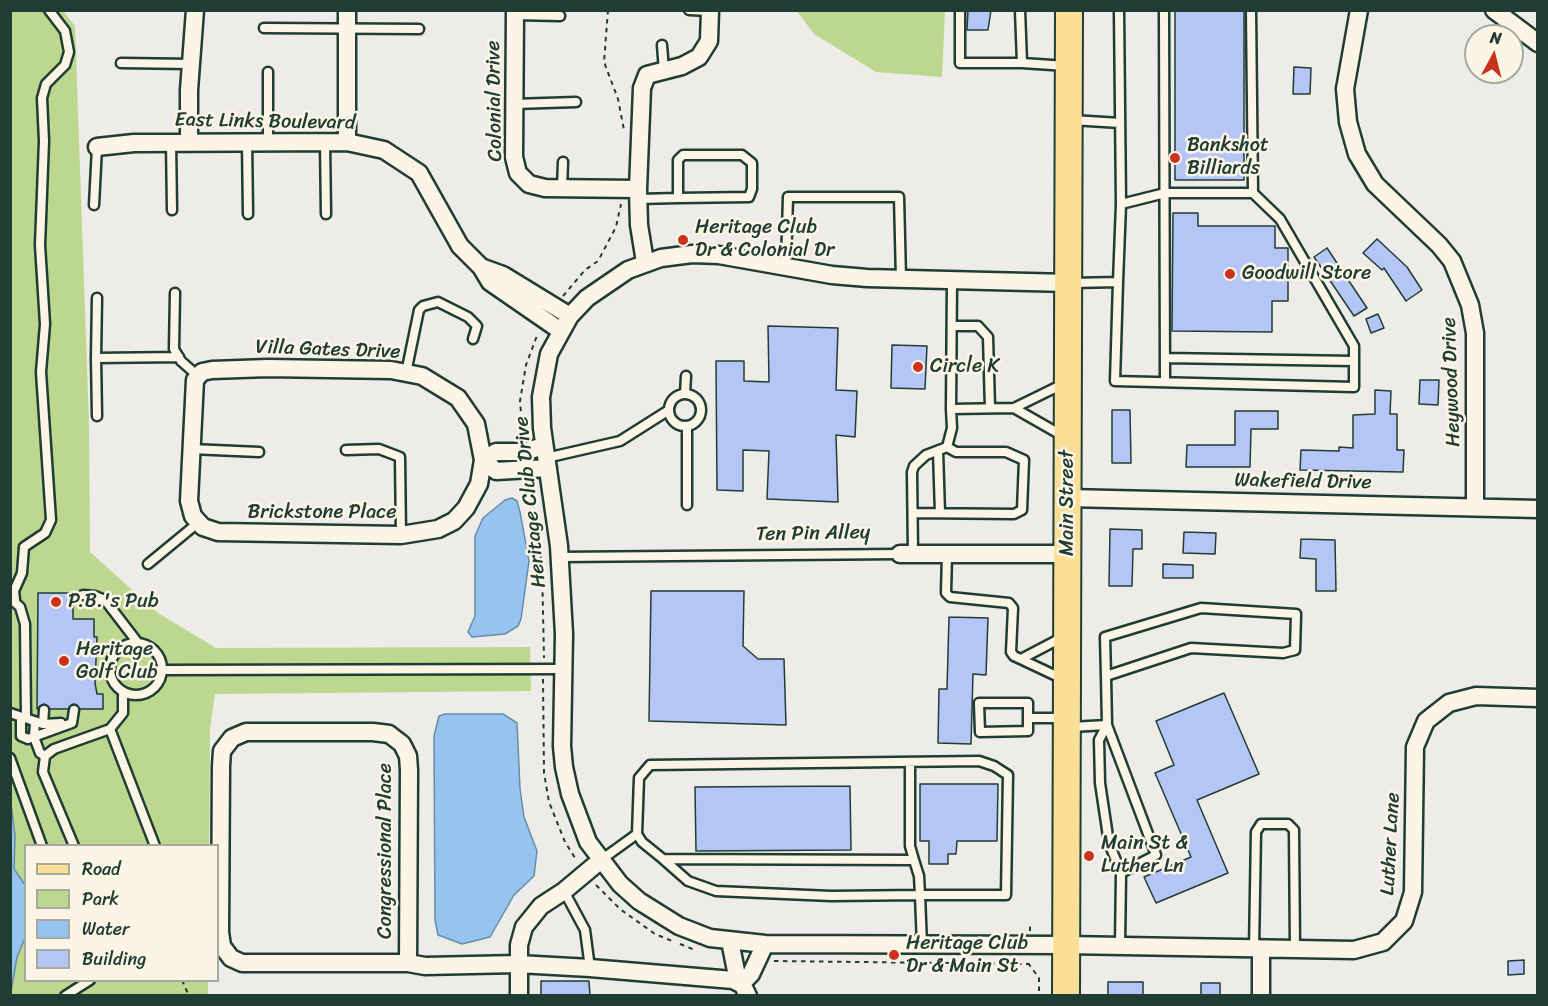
<!DOCTYPE html>
<html>
<head>
<meta charset="utf-8">
<style>
	body { margin:0 }
	#map { position:relative; width:1548px; height:1006px; overflow:hidden; background:#eeece8; font-family:Sriracha,sans-serif }
	canvas { display:block }
	.frame { position:absolute; inset:0; border:12px solid #1f3d34; pointer-events:none }
	.legend { position:absolute; left:24px; top:844px; width:195px; height:138px; box-sizing:border-box; background:#fcf5e5; border:2px solid #a4ab9e; margin:0; padding:8px 10px; list-style:none; font-size:18px; color:#1f3d34 }
	.legend li { display:flex; align-items:center; gap:12px; height:30px }
	.legend b { width:30px; border:2px solid #a4ab9e }
	.north { position:absolute; left:1464px; top:24px; width:60px; height:60px; box-sizing:border-box; background:#fcf5e5; border:2px solid #a4ab9e; border-radius:50%; rotate:7deg; font-size:16px; font-weight:700; line-height:24px; text-align:center; color:#1f3d34 }
	.north::after { content:''; display:block; margin:auto; width:21px; height:27px; background:#c8321e; clip-path:polygon(50% 0,100% 100%,50% 72%,0 100%) }
</style>
</head>
<body>
<div id="map">
<canvas width="1548" height="1006"></canvas>
<div class="frame"></div>
<ul class="legend">
<li><b style="height:8px;background:#fbdf96"></b>Road</li>
<li><b style="height:16px;background:#bdd78e"></b>Park</li>
<li><b style="height:16px;background:#96c3f0"></b>Water</li>
<li><b style="height:16px;background:#b5c6f6"></b>Building</li>
</ul>
<div class="north">N</div>
</div>
<script>
const ctx = document.querySelector('canvas').getContext('2d');
ctx.lineJoin = 'round';
function paint(path, color) { ctx.fillStyle = color; ctx.fill(path, 'evenodd'); }
const poly = rows => new Path2D(rows.map(r => 'M' + r).join(''));
function strokePath(path, color, width, dash) { ctx.strokeStyle = color; ctx.lineWidth = width; ctx.lineCap = dash ? 'butt' : 'round'; ctx.setLineDash(dash || []); ctx.stroke(path); }
function drawText(font, color, halo, rows, align = 'center') {
  ctx.font = font + ' Sriracha,sans-serif'; ctx.lineWidth = 5; ctx.setLineDash([]); ctx.textBaseline = 'middle'; ctx.strokeStyle = halo; ctx.fillStyle = color; for (const [text, x, y, turn = 0] of rows) {
    ctx.save(); ctx.translate(x, y); ctx.rotate((+turn || 0) * Math.PI / 180); ctx.textAlign = isNaN(turn) ? turn : align; if (halo) ctx.strokeText(text, 0, 0); ctx.fillText(text, 0, 0); ctx.restore();
  }
}
paint(poly([
	[11,11,63,11,75,26,89,425,90,552,158,613,216,648,530,647,531,691,215,694,210,729,209,845,26,846,26,980,208,981,208,995,11,995],
	[797,11,945,11,942,77,876,72,814,34]
]), '#bdd78e');
const water = poly([
	[512,498,517,501,520,512,529,561,521,619,518,626,505,634,472,637,468,632,475,616,475,536,483,518,505,500,512,498],
	[445,714,503,714,517,723,520,789,524,817,537,851,534,876,514,895,490,937,462,944,438,935,435,920,434,736,439,716,445,714],
	[11,803,15,836,14,869,25,885,26,936,17,957,11,992,11,803]
]);
paint(water, '#96c3f0');
strokePath(water, '#668da5', 1.5);
const building = poly([
	[968,10,991,10,988,30,967,30,968,10],
	[1175,10,1244,10,1244,180,1175,180,1175,10],
	[1294,67,1311,68,1310,94,1293,94,1294,67],
	[1173,213,1198,213,1198,226,1275,226,1275,248,1288,248,1288,301,1272,301,1272,332,1172,331,1173,213],
	[1377,239,1407,267,1422,290,1406,301,1384,268,1382,270,1363,253,1377,239],
	[1327,248,1367,308,1354,316,1314,257,1327,248],
	[1378,314,1384,328,1371,333,1366,319,1378,314],
	[768,326,838,328,836,390,857,391,855,437,836,435,838,502,767,499,769,451,743,450,743,491,717,490,716,361,744,361,744,381,769,382,768,326],
	[892,345,927,346,925,389,891,388,892,345],
	[1420,380,1439,380,1438,405,1419,404,1420,380],
	[1375,390,1391,391,1390,414,1397,414,1397,450,1404,450,1403,472,1300,470,1301,450,1339,451,1339,447,1353,448,1353,415,1375,414,1375,390],
	[1112,410,1130,410,1131,463,1112,463,1112,410],
	[1235,411,1278,411,1278,429,1251,429,1250,467,1186,467,1187,445,1235,445,1235,411],
	[1110,529,1142,530,1142,549,1133,549,1132,586,1109,586,1110,529],
	[1184,532,1216,533,1215,554,1183,553,1184,532],
	[1301,539,1335,540,1336,591,1316,591,1316,559,1300,558,1301,539],
	[1163,564,1193,565,1193,578,1163,578,1163,564],
	[651,591,744,591,743,646,758,659,784,659,786,725,649,721,651,591],
	[38,593,73,593,73,619,94,619,94,637,97,637,95,683,97,694,103,694,103,709,80,709,74,704,68,709,50,709,44,704,37,709,38,593],
	[949,617,988,618,986,675,973,674,971,744,938,743,939,689,947,689,949,617],
	[1224,693,1259,774,1197,800,1228,873,1156,903,1144,877,1191,857,1155,773,1174,765,1156,721,1224,693],
	[920,784,998,784,997,841,957,841,956,854,948,854,948,864,929,864,929,841,920,841,920,784],
	[850,786,851,850,696,851,695,787,850,786],
	[1524,960,1524,974,1508,975,1508,961,1524,960],
	[541,981,589,981,590,996,541,996,541,981],
	[1108,982,1143,982,1143,996,1108,996,1108,982],
	[1201,983,1220,983,1220,996,1201,996,1201,983]
]);
paint(building, '#b5c6f6');
strokePath(building, '#1f3d34', 1.5);
const lane = poly([
	[689,10,710,11],
	[960,10,960,63,1022,63],
	[1020,10,1022,63,1067,66],
	[1164,10,1165,382],
	[515,15,560,16],
	[264,28,419,29],
	[662,45,664,71],
	[121,63,191,64],
	[268,72,268,143],
	[514,104,576,102],
	[1072,120,1120,123],
	[171,142,172,210],
	[247,142,248,214],
	[325,143,326,214],
	[562,188,563,162],
	[638,199,678,198,749,197,752,189,752,163,742,155,683,155,678,160,678,198],
	[1121,204,1165,193,1253,193],
	[94,205,97,147],
	[786,267,788,197,899,197,901,279],
	[952,281,951,409,1014,408,1063,384],
	[1118,282,1115,381,1354,387,1354,346,1280,219,1253,193,1251,10],
	[1072,283,1118,282,1121,204,1119,10],
	[175,293,174,349,181,361,198,376],
	[952,326,978,326,988,337,990,408],
	[96,358,97,298],
	[1165,358,1354,361],
	[406,373,419,310,423,306,438,302,468,317,477,326,473,339],
	[685,394,686,376],
	'669 410a16 16 0 1 1 32 0a16 16 0 1 1-32 0Z',
	[1014,408,1063,436],
	[97,416,96,358,179,357],
	[191,449,259,452],
	[346,450,379,449,400,457,401,535],
	[938,451,940,513],
	[546,458,620,441,669,410],
	[687,505,687,426],
	[913,513,1014,514,1022,510,1024,460,1006,452,956,452,947,447],
	[913,554,912,472,914,466,926,455,947,447,952,428,951,409],
	[947,554,946,593,950,597,1009,603,1013,608,1011,652,1014,656,1065,680],
	[559,557,900,554],
	[148,564,199,522],
	[83,595,95,596,105,600,138,643],
	[10,598,20,607,25,624,26,717],
	[15,600,14,591,22,573,24,547,45,533,51,520,41,372,45,324,40,245,44,141,42,98,46,84,65,65,69,52,65,31,49,10],
	'110 669a26 26 0 1 1 52 0a26 26 0 1 1-52 0Z',
	[1021,659,1063,637],
	[162,670,564,669],
	[10,713,43,724,61,723],
	[1028,718,1028,703,979,703,980,732,1028,731,1028,718,1064,718],
	[21,720,21,736,28,739,72,723,74,710],
	[35,722,34,737,40,753,45,756],
	[43,724,44,710],
	[1107,725,1156,855,1121,873,1120,946],
	[1107,725,1099,740,1100,783,1109,843,1121,873],
	[1071,727,1107,725,1106,676,1105,637,1201,608,1296,614,1295,650,1283,653,1191,648,1106,676],
	[110,729,155,846],
	[10,758,42,846],
	[910,763,910,846,914,860],
	[74,846,43,772,45,756,54,749,110,729,123,713,123,692],
	[663,859,642,842,637,834,639,778,650,765,979,761,994,766,1008,775,1006,895,920,895,831,896,716,891,688,881,663,859,914,860,919,876,920,895,922,945],
	[601,860,637,834],
	[564,891,585,930,590,968],
	[1254,949,1256,832,1261,824,1288,824,1294,830,1295,950],
	[65,996,90,980]
]);
const street = poly([
	[347,10,347,142],
	[515,10,514,157,518,173,529,184,545,188,638,189],
	[1359,10,1345,89,1348,122,1357,154,1375,184,1439,245,1452,261,1470,305,1475,333,1475,507],
	[1494,10,1538,43],
	[189,142,189,90,195,10],
	[97,147,134,143,347,142,384,150,419,173,460,246,481,267,490,282,561,331],
	[645,262,639,225,638,189,642,88,647,75,682,66,699,57,709,41,710,10],
	[481,267,503,275,570,316],
	[1069,283,867,278,832,275,719,255,692,254,661,258,628,270,587,298,570,316,549,354,541,397,542,428,559,546,564,634,562,746,564,767,570,794,588,842,620,884,639,901,679,926,710,938,765,944,1066,945,1354,950,1383,942,1404,921,1413,892,1415,747,1426,721,1449,703,1476,696,1538,698],
	[483,460,479,484,466,508,454,521,438,529,401,535,218,532,203,527,193,516,189,501,195,380,202,372,212,370,268,368,391,370,422,376,458,398,476,424,483,460,496,471,548,468],
	[483,460,496,452,523,452,544,446],
	[1068,498,1538,509],
	[900,554,1068,554],
	[730,941,736,971,748,996],
	[408,963,409,770,408,756,402,744,389,734,373,732,246,732,232,738,222,751,221,766,220,932,222,946,231,958,242,963,408,963,425,966,518,964,590,968,733,980,741,984],
	[741,984,751,974,765,944],
	[519,996,519,945,524,927,541,906,564,891,601,860],
	[1261,996,1261,950]
]);
const primary = poly([
	[1066,996,1069,10]
]);
strokePath(lane, '#1f3d34', 13);
strokePath(street, '#1f3d34', 21);
strokePath(primary, '#1f3d34', 30);
strokePath(poly([
	[608,10,604,62,618,99,624,130],
	[563,296,585,270,598,261,616,227,621,204],
	[523,438,520,401,526,365,538,333],
	[531,485,542,567,544,658],
	[543,679,544,773,549,802,565,842,577,861],
	[596,885,620,909,655,934,672,941],
	[1030,931,1030,923],
	[680,944,695,950],
	[774,961,1028,964],
	[1028,963,1039,978,1039,996],
	[182,980,189,996]
]), '#1f3d34', 2, [4.5, 4.5]);
strokePath(lane, '#fcf5e5', 8);
strokePath(street, '#fcf5e5', 16);
strokePath(primary, '#fbdf96', 26);
for (const [x, y, r, color] of [
	[1175,158,6,"#c8321e"],
	[683,240,6,"#c8321e"],
	[1230,274,6,"#c8321e"],
	[918,367,6,"#c8321e"],
	[56,602,6,"#c8321e"],
	[64,661,6,"#c8321e"],
	[1089,856,6,"#c8321e"],
	[894,955,6,"#c8321e"]
]) { const dot = new Path2D(); dot.arc(x, y, r, 0, 2 * Math.PI); ctx.fillStyle = color; ctx.fill(dot); strokePath(dot, '#fcf5e5', 2); }
drawText('20px', '#1f3d34', '#fcf5e5', [
	["Colonial Drive",495,101,-91],
	["East Links Boulevard",265,122,1],
	["Villa Gates Drive",328,350,2],
	["Heywood Drive",1452,382,-92],
	["Wakefield Drive",1303,482,1],
	["Heritage Club Drive",531,502,-96],
	["Main Street",1068,503,-90],
	["Brickstone Place",322,513],
	["Ten Pin Alley",813,534,-1],
	["Luther Lane",1391,844,-87],
	["Congressional Place",386,851,-90]
]);
drawText('20px', '#1f3d34', '#fcf5e5', [
	["Bankshot",1187,146],
	["Billiards",1187,169],
	["Heritage Club",695,228],
	["Dr & Colonial Dr",695,251],
	["Goodwill Store",1242,274],
	["Circle K",930,367],
	["P.B.'s Pub",68,602],
	["Heritage",76,650],
	["Golf Club",76,673],
	["Main St &",1101,844],
	["Luther Ln",1101,867],
	["Heritage Club",906,944],
	["Dr & Main St",906,967]
], 'left');
</script>
</body>
</html>
